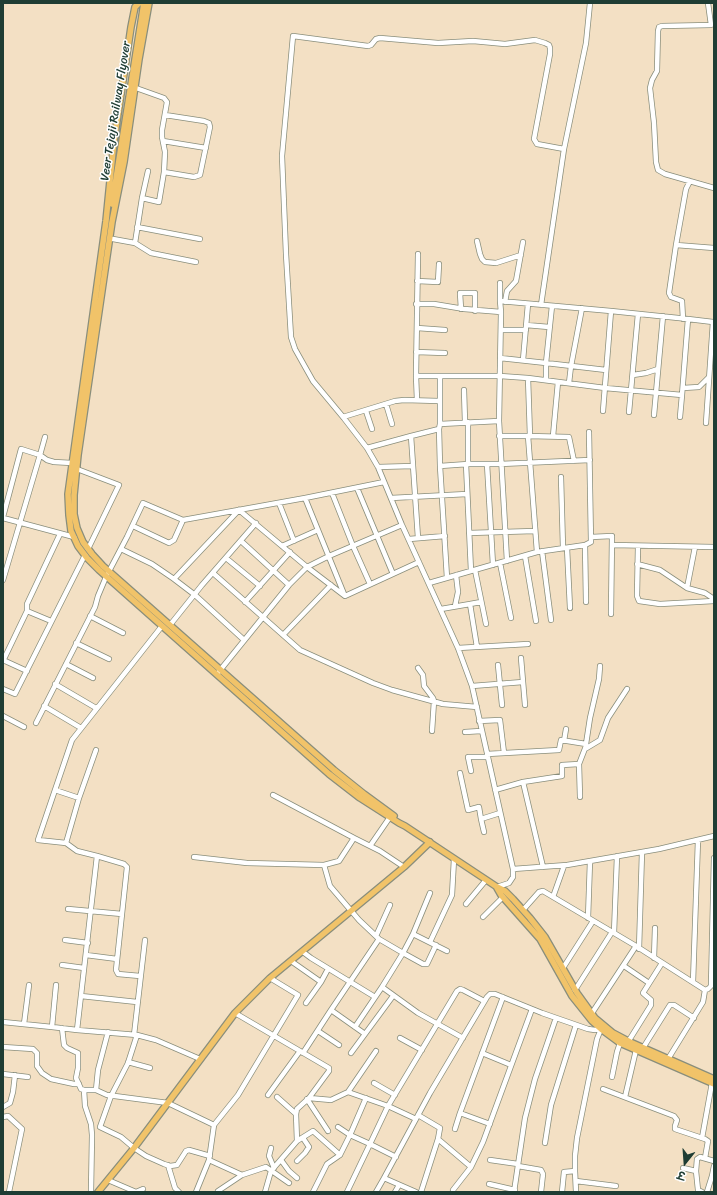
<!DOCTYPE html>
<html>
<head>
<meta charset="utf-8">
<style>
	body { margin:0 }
	#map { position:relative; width:717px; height:1195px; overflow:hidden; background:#f3e0c4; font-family:Sriracha,"Playpen Sans Deva",sans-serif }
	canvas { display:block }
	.frame { position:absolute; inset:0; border:4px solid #1f3d34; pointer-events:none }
	.north { position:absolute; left:665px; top:1143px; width:40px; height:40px; -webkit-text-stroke:3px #fff; paint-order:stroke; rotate:197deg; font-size:11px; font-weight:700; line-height:16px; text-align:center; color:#1f3d34 }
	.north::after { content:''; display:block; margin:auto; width:14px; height:18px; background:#1f3d34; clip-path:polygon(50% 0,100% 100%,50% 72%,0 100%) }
</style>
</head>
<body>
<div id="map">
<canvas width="717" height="1195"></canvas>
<div class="frame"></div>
<div class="north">उ</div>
</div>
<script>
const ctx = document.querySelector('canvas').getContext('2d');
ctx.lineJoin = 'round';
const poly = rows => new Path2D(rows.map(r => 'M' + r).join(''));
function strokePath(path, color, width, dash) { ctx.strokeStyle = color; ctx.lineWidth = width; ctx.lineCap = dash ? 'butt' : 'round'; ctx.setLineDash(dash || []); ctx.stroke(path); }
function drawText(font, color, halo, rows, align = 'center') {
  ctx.font = font + ' Sriracha,sans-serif'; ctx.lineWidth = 3; ctx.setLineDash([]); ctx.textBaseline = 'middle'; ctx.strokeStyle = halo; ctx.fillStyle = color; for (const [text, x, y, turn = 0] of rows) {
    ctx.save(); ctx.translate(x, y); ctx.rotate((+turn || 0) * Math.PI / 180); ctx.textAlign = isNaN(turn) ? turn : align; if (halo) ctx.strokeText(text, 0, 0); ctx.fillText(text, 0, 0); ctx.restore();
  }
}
const minor = poly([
	[708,3,711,25,662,26,659,27,658,31,657,71,652,80,650,88,654,123,656,162,658,170,665,174,714,188],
	[163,141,206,148],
	[164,172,194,177,200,175,210,127,209,123,204,121,165,115],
	[142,198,148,171],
	[137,227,200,239],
	[113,239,135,243,151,253,196,262],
	[477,241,480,254,482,259,485,262,496,263,521,255],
	[135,243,142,198,159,202,164,172,165,152,162,137,162,130,167,102,164,98,136,88],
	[676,245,714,248],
	[418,254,416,376,440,376,440,424,499,421,507,561],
	[417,281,438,282,439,264],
	[500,283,500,301],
	[505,302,507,291,516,281,523,242],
	[416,304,434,304,464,309,501,312,499,421],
	[541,305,564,149,586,43,590,3],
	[552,306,546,363,606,370],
	[461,309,460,293,475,293,475,311],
	[683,319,682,301,671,297,669,293,676,245,686,189,690,181],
	[688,319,713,322,706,423],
	[526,325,549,327],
	[417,328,445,330],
	[501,330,526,330],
	[416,352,445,353],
	[500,358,546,363,546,380],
	[523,360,528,304],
	[633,375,646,373,658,369],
	[416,376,417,400],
	[440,376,500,376,528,378,605,388,682,395,688,319,611,311,500,301,501,312],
	[528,378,530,436],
	[569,383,571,366,582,308],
	[683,388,699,387,709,377],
	[464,390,465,422],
	[386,404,392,424],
	[366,411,372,429],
	[603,411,611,311],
	[629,412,638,314],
	[654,415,663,316],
	[343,417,395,401,404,400,439,401],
	[680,417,682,395],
	[468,422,468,464],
	[440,424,439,429,440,466,447,578],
	[499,436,528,436,537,552],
	[528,436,569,437,574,461],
	[553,436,558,382],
	[45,437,40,455,47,460,54,462,72,463],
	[367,448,411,436],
	[466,464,471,571],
	[487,464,493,565],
	[440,466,468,464,500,464,590,460],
	[378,467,413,466],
	[77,469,119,485,88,549],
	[561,477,563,548],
	[357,488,393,574],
	[332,493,353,546,370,584],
	[305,498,344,594],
	[391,498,467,494],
	[279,503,294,541],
	[239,510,307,567,345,596,419,562],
	[239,510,174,579,195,595,244,640],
	[3,517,21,449,40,455,3,580],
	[3,518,74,537],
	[133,526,169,543,174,540,183,520],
	[469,533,535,531],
	[591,537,612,536,611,614],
	[418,538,411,436,439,429],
	[409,539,445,536],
	[241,541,289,585],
	[585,545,591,542,589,432],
	[612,545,714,547],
	[282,546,318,530],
	[638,546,637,596,639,601,660,604,714,601],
	[567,548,570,608],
	[121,549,152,564,174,579],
	[542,551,551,620],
	[525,556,536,621],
	[226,558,260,586],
	[500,563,511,618],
	[637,564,660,570,687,588,705,593,714,599],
	[475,570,486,624],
	[213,573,300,650,373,683,392,690,443,704,477,707],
	[429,583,537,552,585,545,586,602],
	[687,588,695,547],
	[245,602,290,552],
	[455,606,458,592,456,575],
	[441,609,470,604],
	[90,616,123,633],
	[51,621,27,611,27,604,60,534],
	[170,625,202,585,256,523],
	[162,626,72,740,38,840,66,843,77,851,97,856,77,1030,137,1035,156,1040,200,1059],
	[283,635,331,585],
	[76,643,109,659],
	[477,647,470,604,481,602],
	[458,648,528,644],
	[521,658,525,705],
	[3,660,27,671],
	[3,661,27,611],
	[66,664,93,678],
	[498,665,502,705],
	[418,668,423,675,424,686,433,698,434,701,432,731],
	[217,674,289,585,307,567,329,556,402,525],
	[55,684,96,708],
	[472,686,523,682],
	[3,689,15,694,85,555],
	[44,706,81,728],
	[3,716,24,727],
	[479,721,500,720,504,753],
	[36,723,95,607,98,596,106,577,127,537,143,503,183,520,305,498,384,482],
	[465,732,481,731],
	[564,741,566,729],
	[585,749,600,740,608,718,627,689],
	[487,754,559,750,561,740,586,744,590,718,599,679,600,666],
	[471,771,468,757,487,757],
	[460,773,468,810,479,807,481,819,500,813],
	[55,790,79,798],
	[495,790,523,782],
	[273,795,354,838],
	[580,797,579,764,586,746],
	[481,819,484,832],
	[66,843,79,798,96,750],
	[370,846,390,817],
	[97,856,124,864,127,867,116,970,118,974,140,976],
	[194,857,247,863,324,865,330,886,359,920,379,939,403,953,382,987,418,1013,463,1038],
	[324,865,339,861,354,838,380,851,404,867],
	[543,867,523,782,562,776,562,765,579,764],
	[513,869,472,686,458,648,402,525,378,467,367,448,343,417,313,381,295,349,291,337,286,254,282,156,293,36,368,46,371,45,376,39,380,38,438,43,473,41,505,44,535,40,545,43,549,45,550,48,550,54,534,139,537,144,564,149],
	[497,887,509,883,513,877,513,869,567,865,659,849,714,836],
	[553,897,564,866],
	[466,904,486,880],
	[68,909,122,914],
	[523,910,539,892,543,891,636,946],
	[483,917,503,897],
	[588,918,590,861],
	[614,933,617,856],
	[413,934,430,893],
	[376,936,390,905],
	[65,940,88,943],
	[430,942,452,895,454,859],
	[436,945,427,964,423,964,403,953,413,934,447,951],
	[639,949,642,852],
	[303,952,311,958,375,997],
	[86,955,117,959],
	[654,958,655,928],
	[291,961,321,982,328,969],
	[62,965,84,968],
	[624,966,649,983],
	[563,968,593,921],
	[693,982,698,840],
	[56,985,52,1027,77,1030],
	[575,990,612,932],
	[705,990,708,989,711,986,714,858],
	[81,996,137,1002],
	[306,1003,321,982],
	[331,1010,379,939],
	[235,1013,329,1068,329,1071,309,1098,297,1109,296,1114,297,1141,271,1171,265,1192],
	[592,1013,636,946,705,990,703,1002,668,1059],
	[3,1022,52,1027],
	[24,1024,29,985],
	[355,1027,382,987],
	[62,1028,64,1045,67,1048,78,1053,78,1068,76,1078,81,1089,84,1090],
	[318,1031,339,1045],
	[134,1035,145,940],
	[137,1035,128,1063,111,1096,100,1127,121,1137,134,1148,146,1156,164,1164,170,1166,177,1165,186,1151,189,1150,210,1156],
	[400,1038,422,1050],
	[628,1042,651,1005,651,1000,643,993,662,963],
	[3,1047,33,1049,37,1053,37,1066,42,1073,51,1079,74,1084,79,1084],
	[643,1048,670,1005,674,1005,694,1018],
	[303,1053,331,1010,365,1034,393,996],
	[351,1053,365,1034],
	[482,1053,511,1065],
	[128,1062,150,1068],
	[3,1074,28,1077],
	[612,1077,617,1052,620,1043],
	[374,1083,395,1095],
	[603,1089,674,1116,677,1120,675,1126,675,1129,705,1139,708,1141,705,1158],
	[96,1090,98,1070,108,1032],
	[348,1092,376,1051],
	[268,1095,300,1051],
	[277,1097,296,1114],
	[625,1097,636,1050],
	[309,1098,331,1100,348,1092,388,1106,416,1119],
	[307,1099,328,1131],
	[3,1107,10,1103,13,1092,15,1075],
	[460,1113,490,1124],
	[418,1115,440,1128,438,1139,471,1167,483,1142,532,1009],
	[3,1117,8,1116,22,1129,9,1192],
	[214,1125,209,1160,242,1175,266,1167,289,1183],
	[455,1129,460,1113,503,997],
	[702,1138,712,1083],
	[297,1141,313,1131,340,1155,350,1135,338,1127],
	[545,1143,551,1105,576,1025],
	[271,1148,269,1156,274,1168],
	[396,1157,370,1144,388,1106,457,991,460,989,463,990,484,1001],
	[281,1160,289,1171,297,1178],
	[490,1160,518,1164],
	[297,1161,305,1153,309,1147,303,1138],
	[168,1165,175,1188,179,1192],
	[518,1166,541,1170,543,1174,541,1192],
	[683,1168,696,1171,698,1190,702,1192],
	[575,1171,576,1192],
	[696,1171,697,1159,700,1157,714,1161],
	[712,1176,714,1166],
	[108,1180,136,1192,143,1189],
	[576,1181,616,1186],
	[489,1184,515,1190],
	[453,1190,471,1167],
	[218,1191,242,1175],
	[91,1192,92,1135,91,1124,85,1106,84,1090,96,1090,107,1095,168,1103,214,1125,238,1095,298,995,270,978],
	[196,1192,209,1160],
	[313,1192,327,1164,340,1155],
	[347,1192,370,1144,350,1135,366,1098],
	[376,1192,384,1178],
	[395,1192,399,1185],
	[416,1192,384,1178,430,1093,487,997,490,994,495,994,542,1013,588,1029,595,1030,601,1029,602,1028],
	[421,1192,438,1139],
	[514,1192,525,1118,535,1079,556,1018],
	[562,1192,564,1172,575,1171,575,1156,577,1138,597,1039,601,1029],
	[707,1192,712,1176,714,1177]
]);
const major = poly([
	[139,3,135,7,131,27,114,141,106,221,68,494,69,515,71,531,78,546,87,558,99,570,329,774,360,798,399,823,405,826,497,887,505,891,513,899,530,918,545,937,577,993,595,1018,613,1033,630,1042,714,1079],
	[149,3,139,59,124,162,112,222,78,455,74,495,74,514,77,528,83,542,92,554,103,566,334,770,364,794,394,816],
	[112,204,144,3],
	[497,888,501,895,540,939,572,996,592,1021,601,1029,620,1043,714,1084],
	[98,1192,134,1148,235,1013,270,978,404,867,430,842]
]);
strokePath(minor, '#898e7c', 6);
strokePath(major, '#898e7c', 8);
strokePath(minor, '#fff', 4.5);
strokePath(major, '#f1c369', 5.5);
drawText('12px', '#1f3d34', '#fff', [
	["Veer Tejaji Railway Flyover",116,111,-81]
]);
</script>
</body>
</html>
